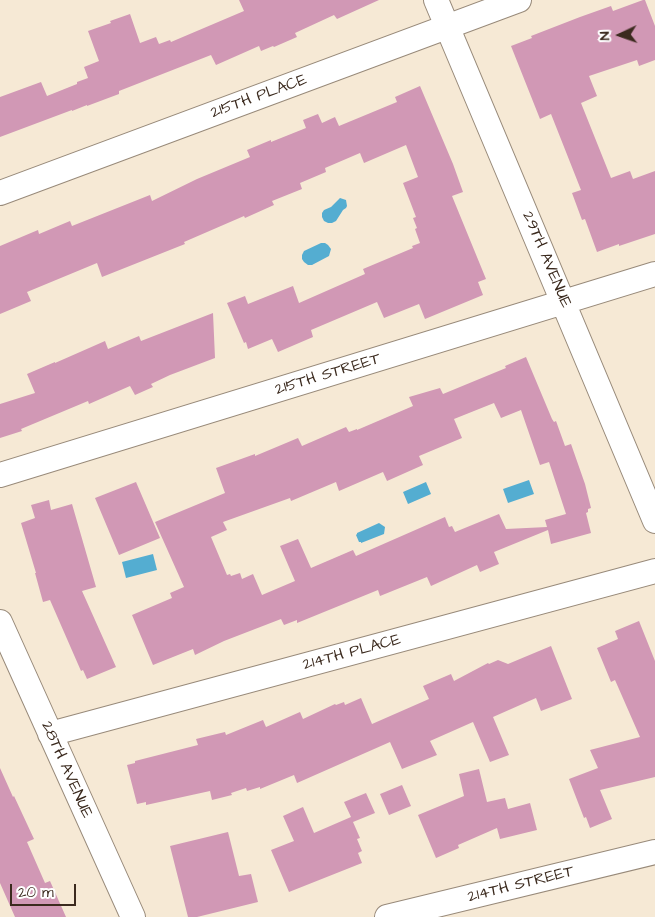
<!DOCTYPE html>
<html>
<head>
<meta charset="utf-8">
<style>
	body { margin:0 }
	#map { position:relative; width:655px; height:917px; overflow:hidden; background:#f6e9d5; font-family:"Architects Daughter",sans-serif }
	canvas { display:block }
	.north { position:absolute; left:595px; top:10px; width:50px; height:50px; -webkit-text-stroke:4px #fff; paint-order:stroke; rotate:267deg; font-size:14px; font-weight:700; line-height:20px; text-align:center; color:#3b2a1e }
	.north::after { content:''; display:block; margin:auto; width:18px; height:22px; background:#3b2a1e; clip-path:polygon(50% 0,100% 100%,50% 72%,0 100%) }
	.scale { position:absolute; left:10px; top:884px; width:66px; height:22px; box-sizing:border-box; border:2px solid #3b2a1e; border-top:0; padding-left:6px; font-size:15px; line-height:18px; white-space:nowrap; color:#3b2a1e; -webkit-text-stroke:4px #fff; paint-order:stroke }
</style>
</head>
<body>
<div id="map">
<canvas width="655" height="917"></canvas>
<div class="north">N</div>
<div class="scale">20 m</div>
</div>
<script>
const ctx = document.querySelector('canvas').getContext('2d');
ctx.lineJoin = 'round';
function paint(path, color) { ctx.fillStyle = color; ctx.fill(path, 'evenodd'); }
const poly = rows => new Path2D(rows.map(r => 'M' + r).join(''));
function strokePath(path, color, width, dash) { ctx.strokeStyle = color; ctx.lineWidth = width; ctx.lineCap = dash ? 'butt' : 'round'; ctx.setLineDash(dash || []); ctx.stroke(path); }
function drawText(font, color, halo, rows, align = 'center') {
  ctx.font = font + ' "Architects Daughter",sans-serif'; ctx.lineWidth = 4; ctx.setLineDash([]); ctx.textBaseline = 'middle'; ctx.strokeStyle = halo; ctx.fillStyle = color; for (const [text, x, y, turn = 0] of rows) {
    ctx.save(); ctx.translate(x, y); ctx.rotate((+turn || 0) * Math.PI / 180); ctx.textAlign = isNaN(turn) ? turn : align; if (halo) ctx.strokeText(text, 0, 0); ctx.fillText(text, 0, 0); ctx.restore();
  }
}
paint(poly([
	[340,198,346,200,347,206,346,208,343,210,336,221,332,223,328,223,324,221,322,217,322,213,324,210,331,207],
	[321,243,325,243,328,245,331,249,329,256,312,265,308,265,304,262,302,259,302,255,304,251],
	[529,480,534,494,508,503,503,489],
	[426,482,431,494,408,504,403,492],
	[379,523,385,527,384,534,361,543,361,542,359,542,356,535,357,534,357,533],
	[153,554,157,570,126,578,122,562]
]), '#54add1');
paint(poly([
	[239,0,379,0,337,19,334,15,295,33,297,37,274,47,273,46,261,51,259,46,216,65,211,55,119,91,119,94,87,106,87,105,72,111,72,110,0,137,0,97,41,82,47,96,77,84,77,82,88,78,84,67,99,61,88,31,111,23,110,21,130,14,140,43,156,37,159,44,170,40,171,42,244,11],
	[643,0,645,0,655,26,655,60,639,66,637,60,589,76,597,96,581,103,611,178,630,171,633,179,655,171,655,234,619,246,619,244,597,252,585,219,582,220,572,193,581,190,551,114,540,119,511,46,532,38,531,36,580,17,611,6,613,11],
	[420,86,453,164,463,192,452,196,486,279,478,282,483,295,425,319,419,304,384,318,377,302,311,330,313,337,278,352,272,339,248,349,246,342,244,343,227,303,245,296,248,304,293,286,299,303,365,274,363,269,413,248,412,246,420,243,415,229,417,228,413,218,416,217,403,183,418,177,406,145,364,163,360,153,325,168,326,172,300,183,302,189,272,201,274,205,245,218,244,216,184,242,185,244,102,277,97,263,27,292,31,301,0,314,0,246,38,230,39,234,70,221,72,226,150,195,152,201,197,179,250,157,247,150,271,140,271,142,306,128,303,120,318,114,322,123,335,117,339,126,397,102,395,97],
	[213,313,215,358,170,375,151,384,153,387,135,395,130,386,89,404,88,401,21,429,22,431,0,438,0,404,35,393,27,374,55,362,55,363,105,341,108,349,139,336,141,341],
	[526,357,552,419,554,422,556,421,565,446,571,444,585,484,591,508,588,509,588,512,586,513,591,533,551,544,548,530,494,552,499,564,480,572,477,565,431,586,427,577,380,596,378,590,297,623,297,620,284,625,281,619,224,641,195,655,193,649,153,665,132,615,172,598,170,593,184,587,155,522,225,493,216,468,255,454,255,456,298,438,302,446,346,427,349,432,357,429,357,430,413,406,409,397,440,388,443,394,506,368,505,366],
	[494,403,501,418,521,410,540,465,549,462,566,514,545,520,547,527,506,529,499,514,455,532,452,526,449,527,445,517,356,556,353,550,311,568,298,539,280,546,295,581,262,595,253,574,242,579,240,573,231,576,230,574,227,575,211,537,227,530,223,522,290,498,291,501,336,482,339,491,383,472,387,481,423,465,419,456,462,438,454,419],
	[136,482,160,538,119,555,95,498],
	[49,500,51,510,72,504,96,587,82,591,116,667,87,679,83,670,81,671,50,600,43,602,35,573,36,573,21,523,35,518,31,505],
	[639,621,655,661,655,777,600,790,612,819,590,828,586,817,584,818,569,779,598,768,590,750,640,737,615,680,611,682,597,648,618,639,615,631],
	[551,646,572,699,541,711,536,698,493,717,509,755,490,762,473,722,430,741,437,755,402,769,390,742,297,783,294,775,260,789,260,787,247,791,246,788,231,793,232,795,212,800,210,791,146,805,146,802,137,804,127,765,135,763,135,761,198,745,196,739,225,732,226,735,263,720,266,727,300,712,303,719,335,704,336,705,344,702,345,705,361,698,372,724,429,699,423,686,451,674,454,681,488,663,489,664,498,660,508,664],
	[0,768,13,797,14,796,34,839,27,842,45,883,50,881,66,917,15,917,0,883],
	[479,769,487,802,505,798,508,809,530,803,537,830,500,839,497,828,458,845,459,848,436,858,418,815,464,796,459,774],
	[402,785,411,806,389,815,380,794],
	[366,793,375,813,353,822,360,838,357,839,362,851,358,853,362,863,289,892,271,850,294,841,283,816,303,807,314,833,351,817,344,802],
	[228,832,239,876,251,874,258,902,197,917,188,917,170,846]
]), '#d198b5');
const minor = poly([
	[436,0,655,521],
	[0,193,519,0],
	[0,475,655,274],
	[0,622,133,917],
	[50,734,655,571],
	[387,917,655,852]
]);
strokePath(minor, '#988a7a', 26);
strokePath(minor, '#fff', 24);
drawText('16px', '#3b2a1e', '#fff', [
	["215TH PLACE",259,97,-20],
	["29TH AVENUE",546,260,67],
	["215TH STREET",328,375,-17],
	["214TH PLACE",352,653,-15],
	["28TH AVENUE",66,770,66],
	["214TH STREET",521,885,-14]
]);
</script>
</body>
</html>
